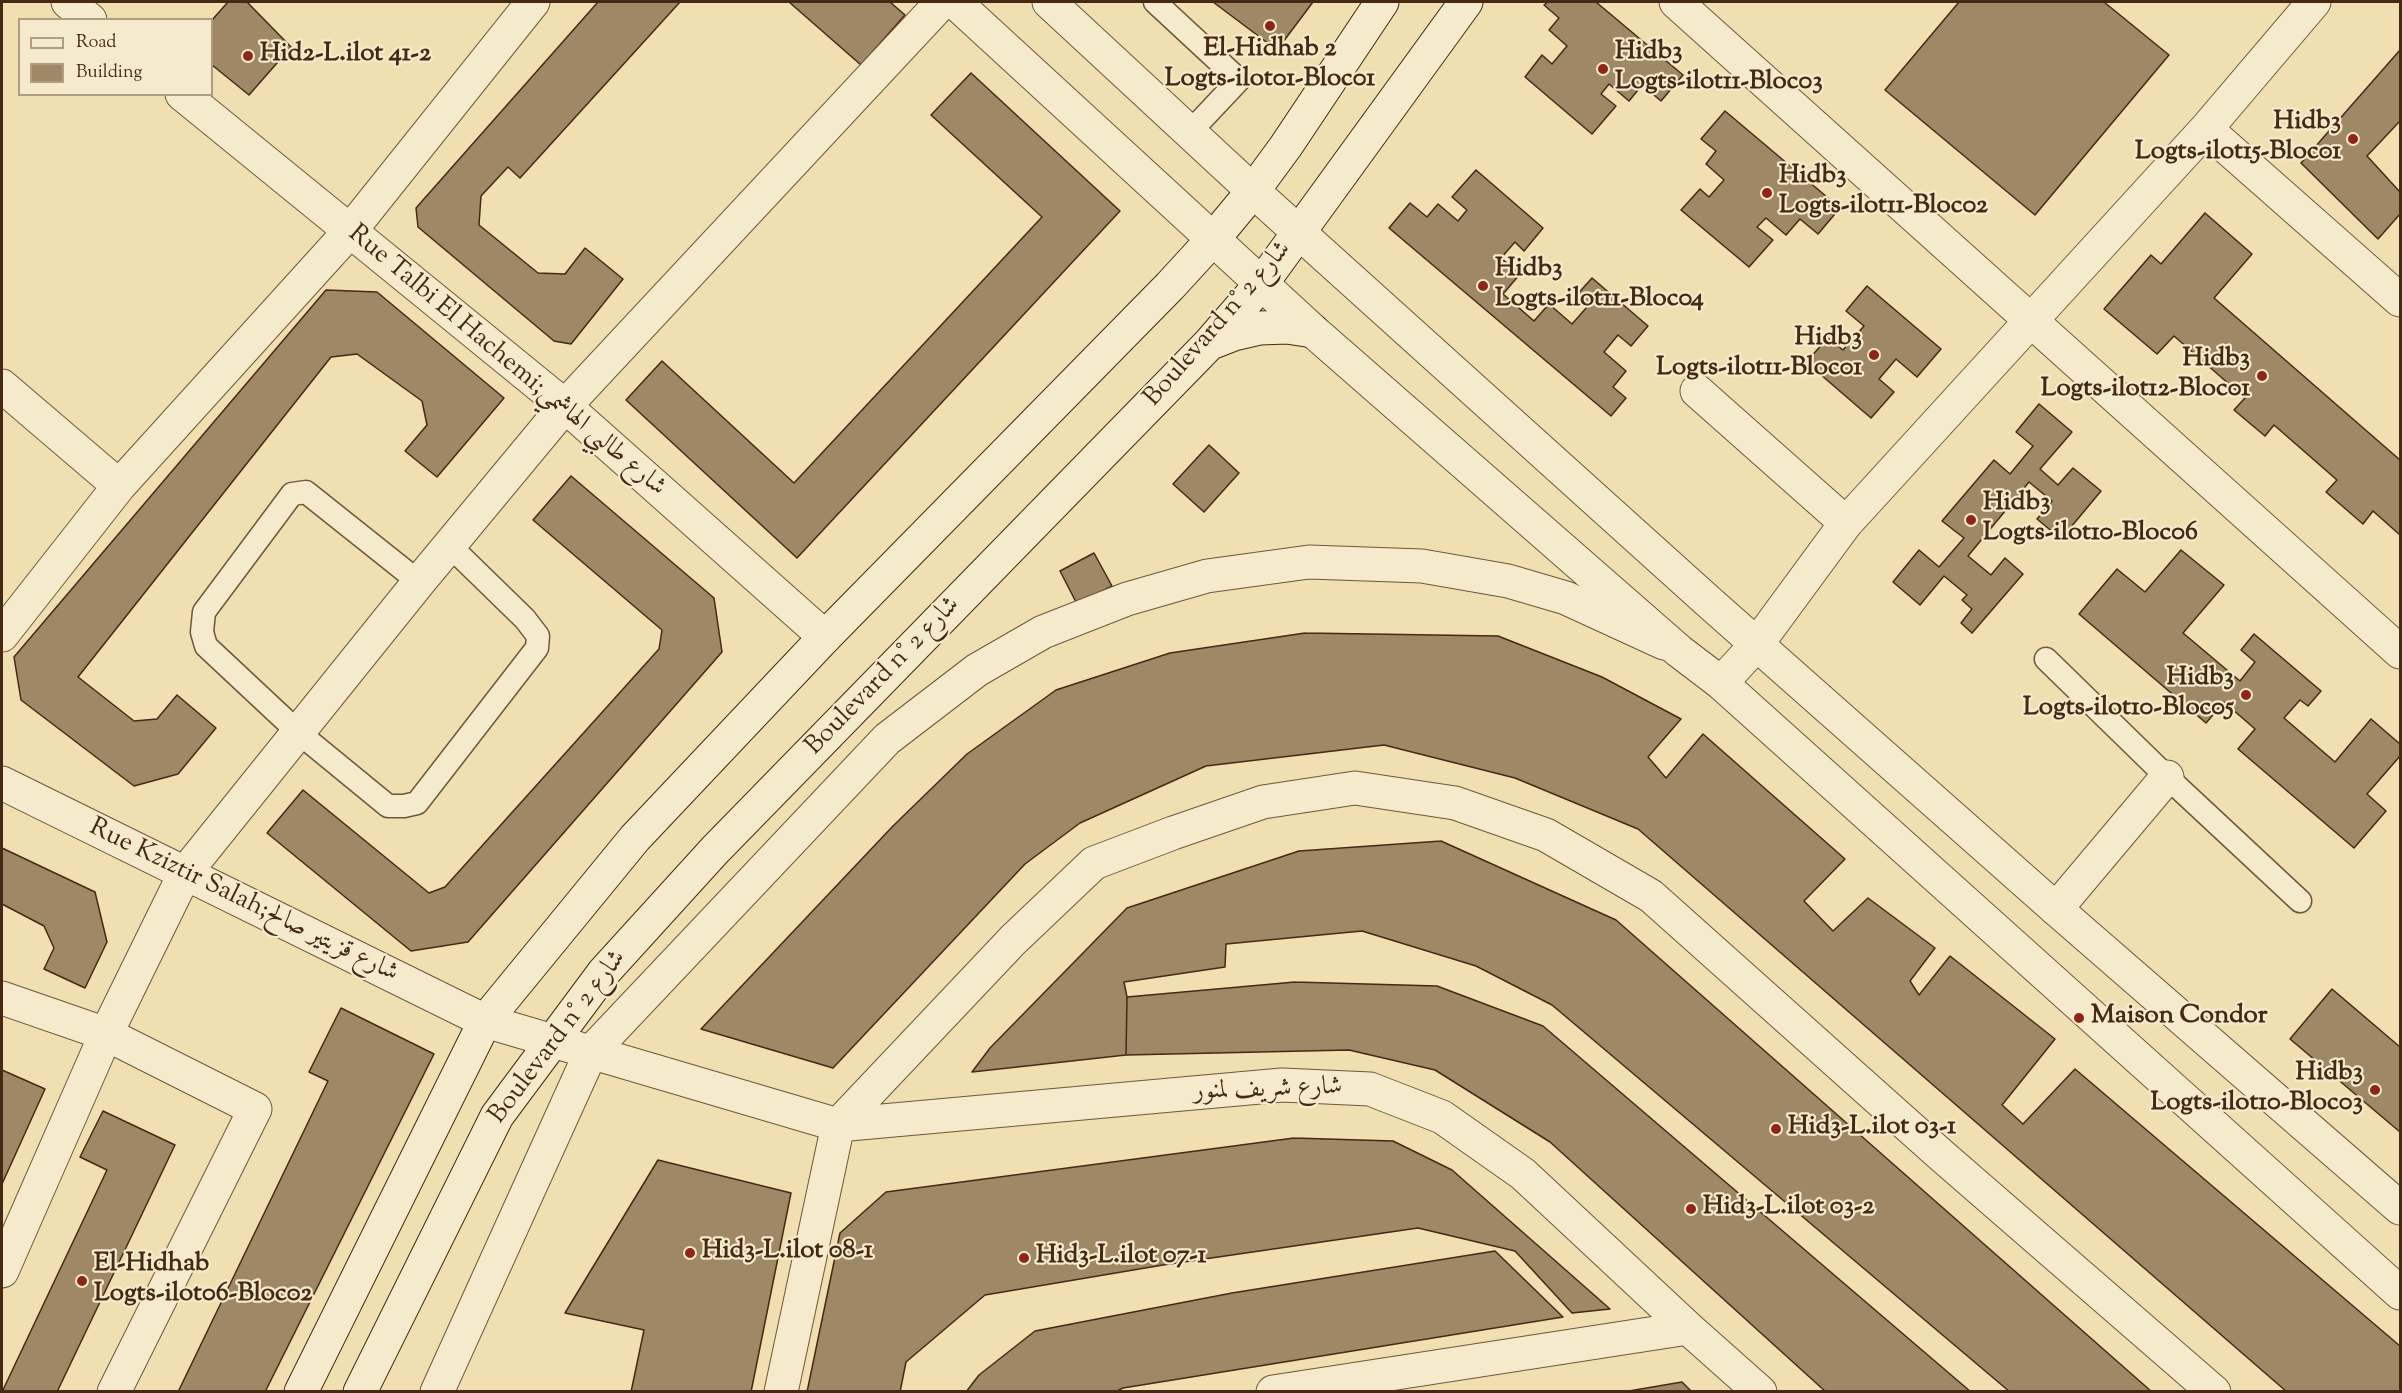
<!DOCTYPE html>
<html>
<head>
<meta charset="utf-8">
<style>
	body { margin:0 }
	#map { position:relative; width:2402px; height:1393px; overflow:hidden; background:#f0dfb1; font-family:"Sorts Mill Goudy",serif }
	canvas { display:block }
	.frame { position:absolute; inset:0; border:3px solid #452914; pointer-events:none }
	.legend { position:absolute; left:18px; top:18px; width:195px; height:78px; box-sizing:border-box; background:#f5eacc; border:2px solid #af9d82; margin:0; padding:8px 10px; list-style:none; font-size:18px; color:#452914 }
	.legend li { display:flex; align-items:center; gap:12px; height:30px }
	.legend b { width:30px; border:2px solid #af9d82 }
</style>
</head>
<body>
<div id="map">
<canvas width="2402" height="1393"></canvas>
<div class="frame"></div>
<ul class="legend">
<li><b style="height:8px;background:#f5eacc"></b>Road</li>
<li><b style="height:16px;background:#9e8866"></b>Building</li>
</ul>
</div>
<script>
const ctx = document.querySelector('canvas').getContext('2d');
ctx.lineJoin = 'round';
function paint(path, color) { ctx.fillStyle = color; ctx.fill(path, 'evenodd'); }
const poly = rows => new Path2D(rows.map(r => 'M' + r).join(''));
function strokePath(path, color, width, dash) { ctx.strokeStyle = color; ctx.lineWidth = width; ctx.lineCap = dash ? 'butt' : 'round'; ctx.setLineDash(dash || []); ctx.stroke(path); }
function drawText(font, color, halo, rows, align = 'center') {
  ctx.font = font + ' "Sorts Mill Goudy",Amiri,serif'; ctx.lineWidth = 4.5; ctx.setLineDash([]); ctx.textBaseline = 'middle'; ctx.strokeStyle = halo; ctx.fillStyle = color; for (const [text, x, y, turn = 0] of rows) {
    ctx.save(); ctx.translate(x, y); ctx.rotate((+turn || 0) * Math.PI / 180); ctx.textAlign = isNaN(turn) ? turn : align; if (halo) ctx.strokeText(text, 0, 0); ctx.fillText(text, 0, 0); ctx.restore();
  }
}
const building = poly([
	[228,2,247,2,291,47,249,95,212,65,212,20,228,2],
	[598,2,680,2,520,178,508,167,481,196,479,225,538,273,565,274,585,248,623,279,571,344,554,341,418,227,416,208,598,2],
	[789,2,890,2,905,15,861,65,789,2],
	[1213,2,1313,2,1277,50,1213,2],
	[1548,2,1596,2,1683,75,1661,101,1642,85,1629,101,1609,84,1601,94,1616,106,1592,134,1525,77,1542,55,1552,64,1567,46,1549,30,1559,18,1544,5,1548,2],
	[1959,2,2104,2,2169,55,2035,215,1885,90,1959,2],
	[2400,50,2400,121,2367,156,2400,192,2400,214,2378,239,2301,163,2400,50],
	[971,73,1120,211,797,558,626,400,662,361,794,483,1042,217,931,115,971,73],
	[1725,111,1840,208,1818,234,1800,219,1786,235,1766,218,1757,227,1773,240,1749,267,1681,210,1700,189,1709,197,1724,180,1706,164,1716,151,1701,139,1725,111],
	[1476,170,1543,228,1524,251,1515,242,1501,258,1520,274,1503,294,1534,321,1549,304,1572,324,1587,307,1575,297,1592,278,1648,326,1631,346,1618,335,1604,352,1626,371,1613,387,1626,398,1611,416,1389,228,1410,203,1427,217,1438,204,1458,221,1467,210,1452,197,1476,170],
	[2205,213,2252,254,2214,298,2400,460,2400,535,2373,511,2363,524,2326,492,2337,480,2274,425,2265,436,2234,410,2245,398,2174,336,2157,354,2104,309,2151,255,2161,264,2205,213],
	[1867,286,1941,349,1917,377,1896,359,1879,379,1894,392,1871,418,1806,362,1828,338,1843,350,1864,326,1846,311,1867,286],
	[326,290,377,292,504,398,437,477,405,451,427,425,422,401,357,354,331,357,78,677,134,721,157,719,177,695,216,728,178,774,134,786,21,700,14,657,326,290],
	[2039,404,2072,432,2040,469,2058,485,2073,468,2101,491,2061,539,2037,519,2052,501,2029,482,1968,556,1991,575,2005,558,2023,574,1972,633,1961,623,1972,609,1962,600,1967,595,1944,576,1920,605,1893,582,1919,550,1939,567,1964,538,1942,521,1994,460,2010,474,2033,446,2016,432,2039,404],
	[1209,445,1239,473,1204,512,1173,484,1209,445],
	[571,476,714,598,722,652,468,942,411,951,267,833,303,790,429,893,445,887,659,649,662,630,533,520,571,476],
	[2181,550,2224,585,2183,633,2240,681,2255,662,2241,650,2254,634,2321,691,2308,706,2300,700,2284,718,2335,762,2371,719,2400,744,2400,756,2367,794,2386,811,2354,848,2238,749,2255,729,2224,702,2206,723,2079,614,2117,569,2145,592,2181,550],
	[1094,553,1112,586,1077,604,1060,571,1094,553],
	[1305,633,1498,636,1602,677,1681,719,1648,757,1666,778,1703,734,1845,859,1804,901,1833,931,1868,898,1935,948,1910,981,1919,995,1950,956,2055,1039,2002,1105,2023,1124,2075,1069,2400,1346,2400,1392,2287,1392,1638,829,1515,778,1384,745,1206,766,1080,823,1025,864,833,1068,701,1029,893,826,967,754,1056,690,1170,653,1305,633],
	[1441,841,1616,920,2152,1392,2010,1392,1552,1005,1476,966,1362,931,1226,944,1225,967,1124,982,1127,997,1126,1055,972,1072,990,1048,1127,908,1299,851,1441,841],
	[2,848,95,892,107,942,85,988,44,969,54,948,44,926,2,904,2,848],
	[1295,982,1437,986,1543,1026,1971,1392,1826,1392,1550,1142,1435,1070,1349,1050,1126,1055,1127,997,1295,982],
	[2332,989,2400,1047,2400,1132,2290,1039,2332,989],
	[341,1008,434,1054,265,1392,178,1392,328,1081,309,1072,341,1008],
	[2,1070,45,1089,2,1184,2,1070],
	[103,1111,175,1145,57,1392,2,1392,107,1170,80,1157,103,1111],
	[1294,1138,1393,1141,1452,1170,1610,1309,1572,1313,1515,1251,1418,1228,1163,1265,985,1295,906,1362,900,1392,807,1392,840,1233,886,1192,1294,1138],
	[658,1160,791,1193,751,1392,631,1392,644,1330,565,1313,658,1160],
	[1495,1251,1563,1317,1123,1388,1115,1392,966,1392,979,1375,1035,1331,1232,1293,1495,1251],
	[1682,1382,1692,1392,1623,1392,1682,1382]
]);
paint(building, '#9e8866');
strokePath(building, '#452914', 1.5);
const service = poly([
	[1155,2,1239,80,1190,132],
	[419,582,306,492,292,494,204,612,202,632,206,646,299,733,388,806,404,806,417,803,537,648,538,636,525,619,449,545],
	[2046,659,2167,777,2300,901]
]);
const minor = poly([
	[68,2,90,20],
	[1676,2,2400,652],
	[182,94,565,406,825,637],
	[2206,129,2400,300],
	[2,386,119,486],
	[1697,391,1846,523],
	[2,635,119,486,350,231,533,2],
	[1721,683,1757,644,1846,523,2206,129,2314,2],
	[2,783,485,1021,838,1125,1282,1085,1370,1089,1442,1117,1523,1174,1688,1328,1760,1392],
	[2056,909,2167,777],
	[2,998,106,1034,255,1109,114,1392],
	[2,1271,106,1034,185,873,419,582,565,406,942,2],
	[437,1392,591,1052,887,739,977,670,1043,632,1127,599,1207,576,1309,562,1422,566,1508,581,1566,598,1664,643],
	[781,1392,838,1125,1013,940,1094,863,1173,833,1263,802,1355,788,1455,803,1546,835,1651,896,1941,1155,2214,1392],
	[1273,1392,1688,1328]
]);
const tertiary = poly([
	[955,2,1313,331,1679,651,1721,683,2400,1293],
	[1049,2,1253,191,1710,603,2056,909,2400,1208]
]);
const secondary = poly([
	[1211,343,1234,334,1260,328,1287,327,1313,331],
	[301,1392,485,1021,635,838,825,637,1170,286,1214,238,1253,191,1286,146,1382,2],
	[360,1392,497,1116,604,972,715,850,1209,344,1262,283,1466,2]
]);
strokePath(service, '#70563b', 25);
strokePath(minor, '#70563b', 35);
strokePath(tertiary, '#70563b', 35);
strokePath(secondary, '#452914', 35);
strokePath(service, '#f5eacc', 22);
strokePath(minor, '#f5eacc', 33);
strokePath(tertiary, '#f5eacc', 33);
strokePath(secondary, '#f5eacc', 33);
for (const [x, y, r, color] of [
	[1270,26,6,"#8f2418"],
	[248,56,6,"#8f2418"],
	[1603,69,6,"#8f2418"],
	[2353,139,6,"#8f2418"],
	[1767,193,6,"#8f2418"],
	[1483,286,6,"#8f2418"],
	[1874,355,6,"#8f2418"],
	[2262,376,6,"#8f2418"],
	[1971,520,6,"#8f2418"],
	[2246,695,6,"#8f2418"],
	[2079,1018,6,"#8f2418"],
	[2375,1090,6,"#8f2418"],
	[1776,1129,6,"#8f2418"],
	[1691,1209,6,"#8f2418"],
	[690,1253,6,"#8f2418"],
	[1024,1258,6,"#8f2418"],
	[82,1281,6,"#8f2418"]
]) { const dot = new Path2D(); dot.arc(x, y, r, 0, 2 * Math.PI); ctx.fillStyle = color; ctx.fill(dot); strokePath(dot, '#f5eacc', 2); }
drawText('bold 26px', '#452914', '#f5eacc', [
	["El-Hidhab 2",1270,51,"center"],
	["Logts-ilot01-Bloc01",1270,81,"center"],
	["Hidb3",1615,54],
	["Logts-ilot11-Bloc03",1615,84],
	["Hid2-L.ilot 41-2",260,56],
	["Hidb3",2341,124,"right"],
	["Logts-ilot15-Bloc01",2341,154,"right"],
	["Hidb3",1779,178],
	["Logts-ilot11-Bloc02",1779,208],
	["Hidb3",1495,271],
	["Logts-ilot11-Bloc04",1495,301],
	["Hidb3",1862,340,"right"],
	["Logts-ilot11-Bloc01",1862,370,"right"],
	["Hidb3",2250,361,"right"],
	["Logts-ilot12-Bloc01",2250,391,"right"],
	["Hidb3",1983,505],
	["Logts-ilot10-Bloc06",1983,535],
	["Hidb3",2234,680,"right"],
	["Logts-ilot10-Bloc05",2234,710,"right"],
	["Maison Condor",2091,1018],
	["Hidb3",2363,1075,"right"],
	["Logts-ilot10-Bloc03",2363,1105,"right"],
	["Hid3-L.ilot 03-1",1788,1129],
	["Hid3-L.ilot 03-2",1703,1209],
	["Hid3-L.ilot 08-1",702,1253],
	["Hid3-L.ilot 07-1",1036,1258],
	["El-Hidhab",94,1266],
	["Logts-ilot06-Bloc02",94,1296]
], 'left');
drawText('26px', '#452914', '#f5eacc', [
	["Boulevard n° شارع 2",1219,325,-49],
	["Rue Talbi El Hachemi;شارع طالبي الهاشمي",506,362,40],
	["Boulevard n° شارع 2",884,677,-46],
	["Rue Kziztir Salah;شارع قزيتير صالح",243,902,26],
	["Boulevard n° شارع 2",559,1038,-53],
	["شارع شريف لمنور",1268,1091,-2]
]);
</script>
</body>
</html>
